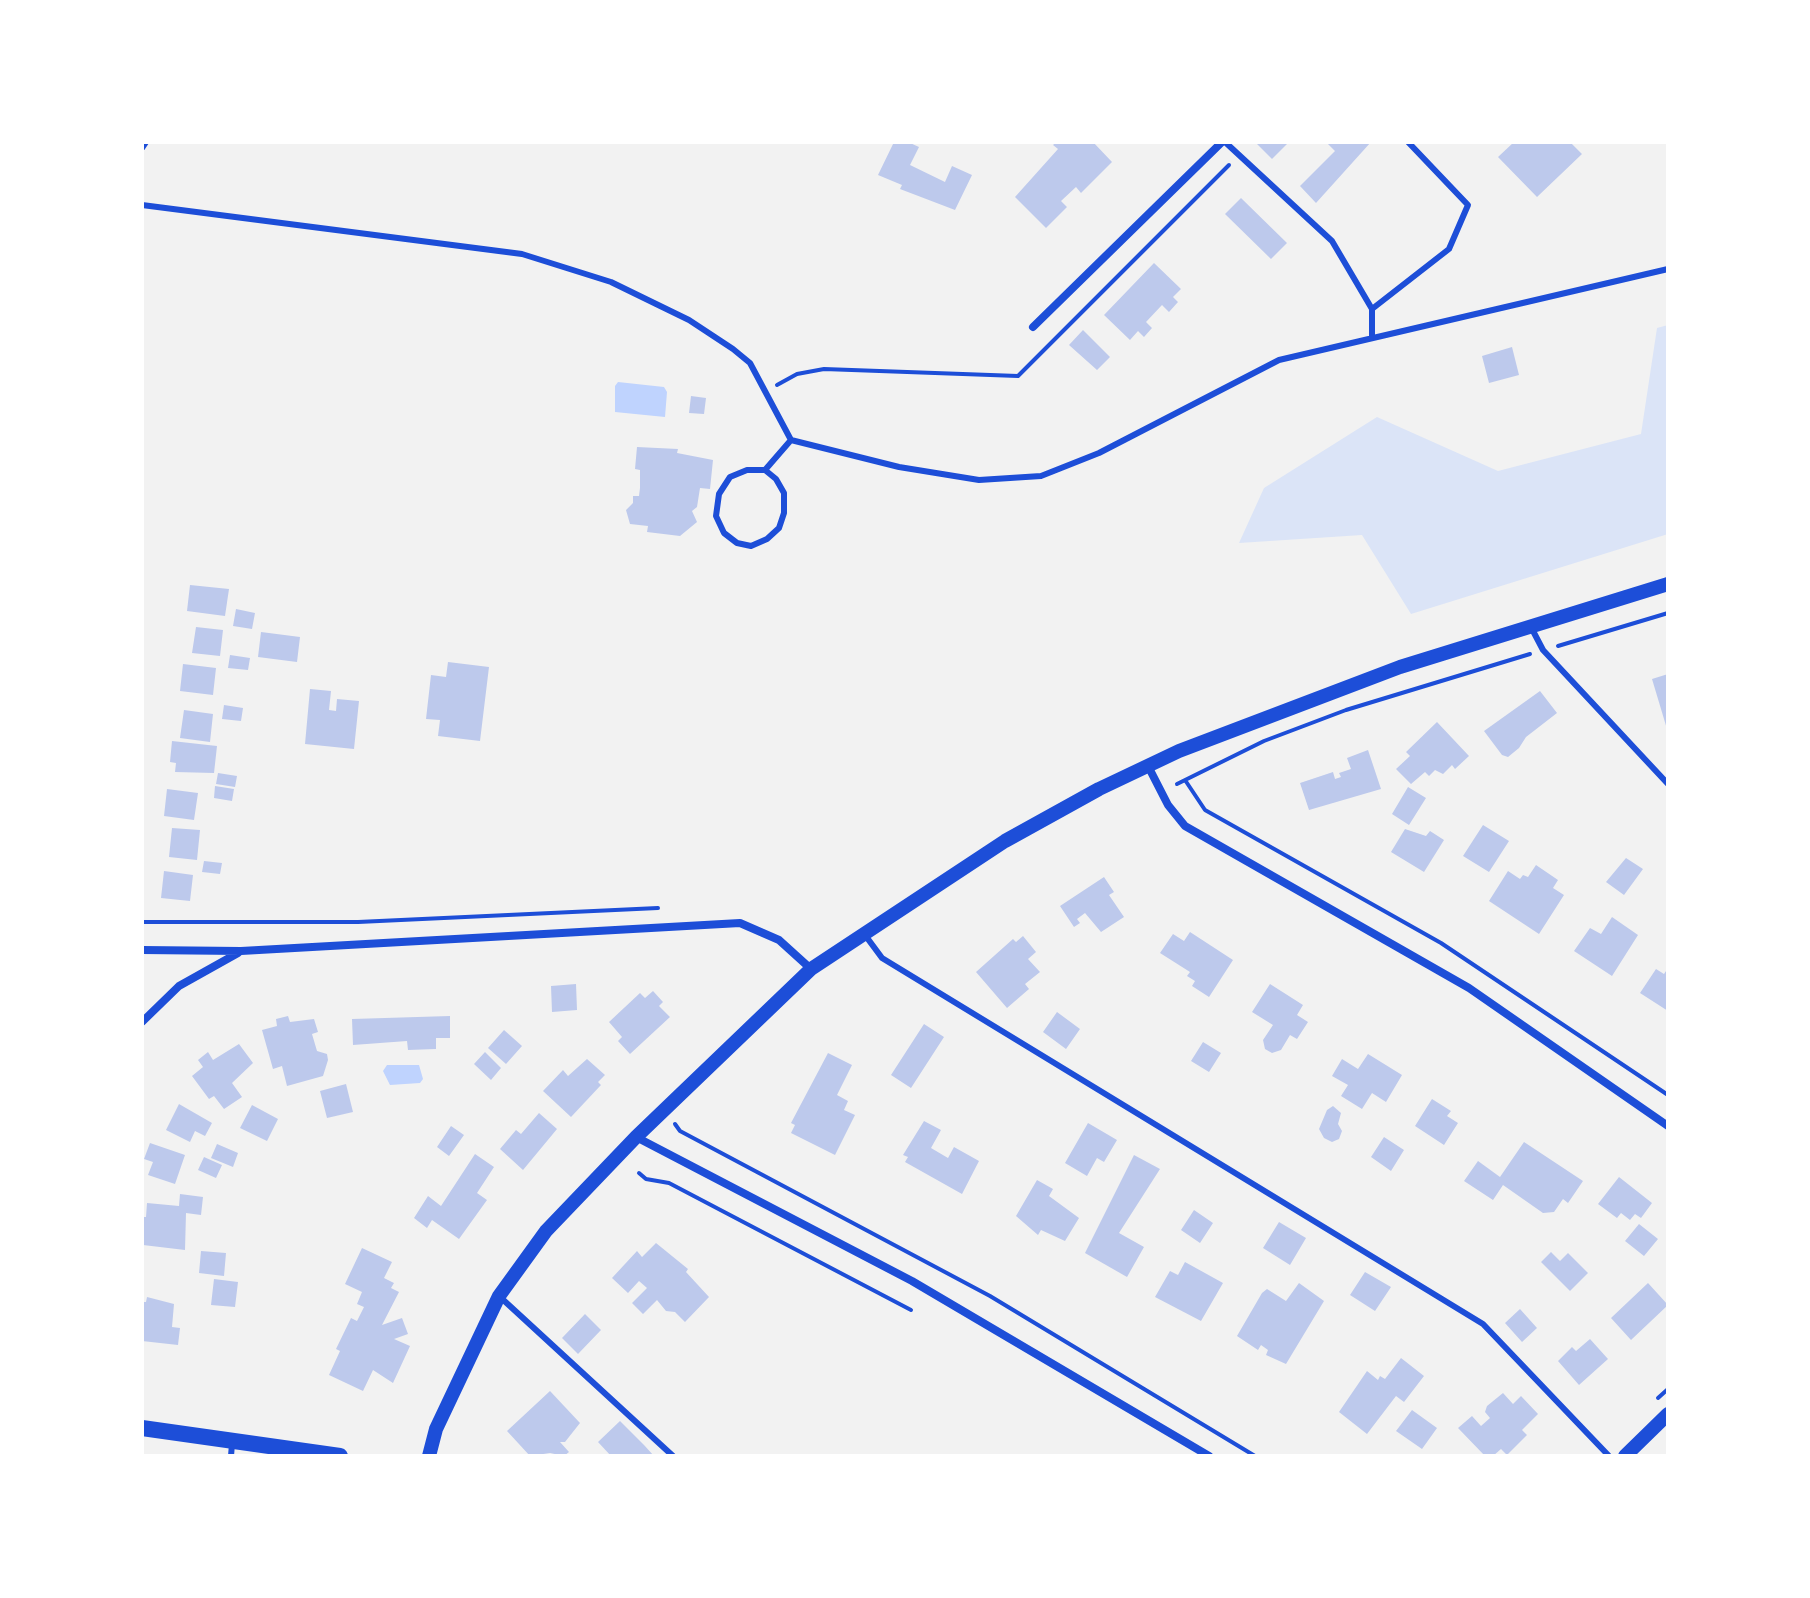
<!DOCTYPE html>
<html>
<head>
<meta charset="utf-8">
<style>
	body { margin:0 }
	#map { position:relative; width:1810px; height:1598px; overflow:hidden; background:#f2f2f2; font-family:"PT Sans Narrow",sans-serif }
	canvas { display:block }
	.frame { position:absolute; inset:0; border:144px solid #fff; pointer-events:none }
</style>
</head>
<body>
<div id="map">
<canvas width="1810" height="1598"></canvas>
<div class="frame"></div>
</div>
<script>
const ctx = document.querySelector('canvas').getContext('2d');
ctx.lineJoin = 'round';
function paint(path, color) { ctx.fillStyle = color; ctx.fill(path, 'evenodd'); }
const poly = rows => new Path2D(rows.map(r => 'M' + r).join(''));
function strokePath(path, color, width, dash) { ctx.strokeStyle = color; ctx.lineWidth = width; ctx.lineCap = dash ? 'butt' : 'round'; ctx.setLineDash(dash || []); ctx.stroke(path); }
paint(poly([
	[1668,325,1668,534,1411,614,1362,535,1239,543,1264,488,1377,417,1498,471,1641,434,1657,328]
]), '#dbe4f7');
paint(poly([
	[618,382,664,387,667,392,665,417,615,412,615,386],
	[387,1065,419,1065,423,1079,420,1083,390,1085,383,1071]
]), '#bfd3fe');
paint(poly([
	[894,142,908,142,919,147,910,165,945,182,952,166,972,175,955,210,900,189,902,185,878,175],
	[1056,142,1093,142,1112,162,1081,193,1076,187,1061,201,1067,207,1046,228,1015,197,1058,149,1053,145],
	[1255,142,1289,142,1272,159],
	[1326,142,1371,142,1316,203,1300,186,1335,151],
	[1514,142,1570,142,1582,154,1537,197,1498,157],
	[1241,198,1287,243,1271,259,1225,214],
	[1154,263,1181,289,1173,297,1178,302,1169,312,1162,305,1146,322,1152,328,1144,337,1138,331,1130,340,1104,315],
	[1083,330,1110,357,1097,370,1069,345],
	[1512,347,1519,375,1489,383,1482,356],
	[691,396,706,398,704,414,689,413],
	[637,447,678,449,677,453,713,460,710,489,700,488,697,507,692,511,697,522,680,536,647,532,648,526,630,524,626,510,633,503,633,496,639,496,640,488,640,470,635,469],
	[190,585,229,589,225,616,187,611],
	[236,609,255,613,252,629,233,626],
	[196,627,223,630,220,656,192,653],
	[261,632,300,637,297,662,258,657],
	[230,655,250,658,248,670,228,668],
	[448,662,489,667,480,741,438,736,440,720,426,719,431,675,446,677],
	[183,664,216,668,213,695,180,691],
	[1668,674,1668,729,1667,729,1652,679],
	[310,689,331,691,329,710,336,711,337,699,359,701,354,749,305,744],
	[1540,691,1557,713,1526,737,1519,748,1508,757,1502,755,1484,731],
	[224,705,243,708,241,721,222,719],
	[184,710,213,714,210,742,180,738],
	[1437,722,1469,756,1455,769,1452,765,1443,774,1435,770,1429,776,1425,772,1411,784,1396,769,1410,756,1406,752],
	[172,741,217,746,214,773,175,772,176,763,170,762],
	[1368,750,1381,789,1309,810,1300,783,1333,772,1335,779,1341,777,1339,773,1351,769,1347,758],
	[218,773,237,776,235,787,216,784],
	[215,786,234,789,232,801,214,798],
	[1408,787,1426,798,1409,825,1392,814],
	[167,789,198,793,194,820,164,816],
	[1483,825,1509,841,1489,872,1463,856],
	[172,828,200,830,197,860,169,857],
	[1405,829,1426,836,1430,831,1444,840,1424,872,1391,852],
	[1626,858,1643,869,1624,895,1606,882],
	[204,861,222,863,220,874,202,872],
	[1536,865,1558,880,1553,888,1564,895,1539,934,1489,901,1508,871,1520,879,1523,875,1528,877],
	[164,871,193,875,190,901,161,898],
	[1104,877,1114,892,1109,895,1124,917,1101,932,1085,913,1077,919,1080,923,1074,927,1060,906],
	[1612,917,1638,935,1612,976,1574,951,1590,928,1601,934],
	[1190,932,1233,960,1209,997,1192,986,1195,981,1187,976,1190,972,1160,953,1173,934,1184,941],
	[1023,936,1036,952,1028,959,1040,972,1025,984,1029,989,1007,1008,976,972,1013,939,1016,942],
	[1668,968,1668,1011,1640,993,1656,969,1664,974],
	[576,984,577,1010,552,1012,551,986],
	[1270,984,1303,1005,1297,1015,1308,1022,1297,1039,1290,1035,1281,1050,1272,1053,1265,1049,1263,1040,1273,1025,1252,1012],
	[653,991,663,1002,659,1006,670,1017,630,1054,618,1041,622,1037,609,1022,640,993,645,998],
	[1057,1012,1080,1029,1066,1049,1043,1032],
	[288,1016,290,1022,314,1019,318,1032,312,1034,317,1051,327,1054,328,1060,323,1076,287,1086,282,1066,273,1069,262,1030,277,1026,276,1019],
	[450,1016,450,1038,436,1038,436,1049,408,1050,407,1041,353,1045,352,1019],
	[924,1024,944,1037,911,1088,891,1075],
	[504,1030,522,1046,506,1064,488,1048],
	[1203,1042,1221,1053,1209,1072,1191,1061],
	[239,1044,253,1063,232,1083,242,1097,224,1109,214,1096,209,1099,192,1076,203,1067,198,1060,208,1052,213,1060],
	[485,1052,501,1068,491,1080,474,1064],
	[828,1053,852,1065,837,1095,848,1101,844,1110,855,1115,835,1155,791,1133,795,1125,791,1123],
	[1368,1054,1402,1075,1386,1102,1372,1093,1362,1109,1341,1096,1348,1085,1332,1076,1342,1059,1358,1069],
	[587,1059,605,1075,598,1082,601,1085,571,1117,543,1091,563,1070,568,1076],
	[346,1084,353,1112,327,1118,320,1091],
	[1432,1099,1451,1111,1447,1116,1458,1123,1444,1145,1415,1126],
	[179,1104,212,1123,205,1136,195,1131,190,1142,166,1130],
	[252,1105,278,1119,267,1141,240,1128],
	[1333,1106,1341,1113,1338,1124,1342,1131,1339,1139,1332,1142,1324,1138,1319,1129,1327,1110],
	[539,1113,557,1129,523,1170,500,1149,516,1130,521,1134],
	[924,1121,941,1130,931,1148,948,1158,954,1147,979,1161,962,1194,905,1162,908,1157,903,1155],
	[1088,1123,1117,1140,1104,1162,1097,1158,1087,1176,1065,1163],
	[451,1126,464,1135,449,1156,437,1147],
	[1384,1137,1404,1150,1391,1171,1371,1157],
	[1524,1142,1583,1181,1568,1203,1563,1199,1554,1212,1543,1213,1503,1185,1493,1200,1464,1181,1478,1161,1500,1177],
	[150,1143,185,1155,175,1184,148,1175,153,1162,144,1159],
	[217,1144,238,1153,233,1167,211,1158],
	[475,1154,494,1167,477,1193,487,1200,459,1239,432,1220,427,1228,414,1218,428,1196,441,1206],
	[1134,1155,1160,1169,1119,1233,1144,1247,1127,1277,1085,1253],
	[204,1157,222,1165,216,1178,198,1170],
	[1619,1177,1652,1203,1641,1218,1635,1214,1630,1220,1621,1213,1617,1218,1598,1204],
	[1037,1180,1053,1189,1049,1196,1079,1218,1065,1241,1041,1230,1038,1235,1016,1216],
	[180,1194,203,1197,201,1215,186,1213,185,1250,143,1245,142,1217,146,1217,147,1203,179,1206],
	[1194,1210,1213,1223,1200,1243,1181,1230],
	[1279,1222,1306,1238,1290,1265,1263,1248],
	[1639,1224,1658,1239,1644,1256,1625,1241],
	[656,1243,688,1269,686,1272,709,1297,685,1322,675,1312,666,1311,657,1300,643,1314,632,1303,647,1288,639,1281,628,1293,612,1278,637,1251,642,1257],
	[362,1248,392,1262,384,1278,394,1283,391,1288,399,1292,382,1325,402,1318,408,1334,394,1339,410,1346,393,1383,373,1370,363,1391,329,1375,340,1351,336,1349,351,1318,357,1321,364,1307,357,1304,362,1292,345,1284],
	[201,1251,226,1253,224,1276,199,1273],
	[1551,1252,1560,1261,1568,1253,1588,1273,1570,1291,1541,1262],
	[1185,1262,1223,1283,1201,1321,1155,1297,1170,1271,1178,1275],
	[1365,1272,1391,1287,1375,1311,1350,1295],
	[214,1279,238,1282,235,1307,211,1305],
	[1299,1283,1324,1301,1286,1364,1266,1355,1268,1350,1261,1345,1258,1350,1237,1336,1262,1293,1267,1289,1286,1301],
	[1648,1283,1668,1305,1631,1340,1611,1318],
	[147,1297,174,1304,172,1327,180,1328,178,1345,142,1341,142,1302,146,1302],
	[1520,1309,1537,1328,1522,1342,1505,1323],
	[585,1314,601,1330,578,1354,562,1338],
	[1590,1339,1608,1359,1579,1385,1558,1361,1572,1347,1576,1351],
	[1401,1358,1424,1376,1404,1402,1396,1396,1367,1434,1339,1412,1367,1371,1378,1380,1380,1376,1385,1379],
	[550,1391,580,1423,565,1442,560,1442,569,1452,564,1456,550,1453,530,1456,507,1431],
	[1503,1393,1513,1404,1521,1396,1538,1414,1522,1430,1527,1435,1507,1455,1501,1449,1493,1456,1485,1456,1458,1428,1472,1416,1481,1426,1490,1418,1485,1412,1487,1406],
	[1412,1410,1437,1428,1422,1449,1396,1431],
	[620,1421,644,1445,654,1456,611,1456,598,1442]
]), '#bdc9ec');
strokePath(poly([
	[777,385,797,374,824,369,1018,376,1229,165],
	[1558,646,1668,613],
	[1185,780,1205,810,1441,943,1668,1095],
	[1177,784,1264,741,1346,710,1530,654],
	[142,922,358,922,658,908],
	[675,1124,680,1131,990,1296,1255,1456],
	[639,1173,646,1179,669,1183,911,1310],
	[1658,1398,1668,1389]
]), '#1d4ed8', 4);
strokePath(poly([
	[1225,142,1332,241,1372,309],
	[142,148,146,142],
	[142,205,522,254,611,282,689,320,733,349,750,363,791,440,899,467,979,480,1041,476,1099,453,1279,360,1668,269],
	[1372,337,1372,309,1449,249,1468,205,1408,142],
	[765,470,776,479,784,493,784,513,779,528,767,539,751,546,737,543,724,533,716,516,719,494,730,477,747,470,765,470,791,440],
	[1532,629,1543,650,1668,784],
	[865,935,882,958,1483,1324,1609,1456],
	[499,1296,673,1456],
	[231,1456,232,1444]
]), '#1d4ed8', 6);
strokePath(poly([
	[1033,327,1222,142],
	[1148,766,1168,805,1185,826,1469,988,1668,1126],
	[142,950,241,951,740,923,779,940,811,969],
	[142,1022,179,986,238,953],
	[636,1137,912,1281,1209,1456]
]), '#1d4ed8', 8);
strokePath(poly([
	[429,1456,436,1429,499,1296,546,1231,636,1137,811,969,1005,841,1099,789,1179,751,1400,667,1668,584],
	[1625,1456,1668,1414]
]), '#1d4ed8', 14);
strokePath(poly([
	[142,1428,340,1456]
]), '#1d4ed8', 16);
</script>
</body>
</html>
